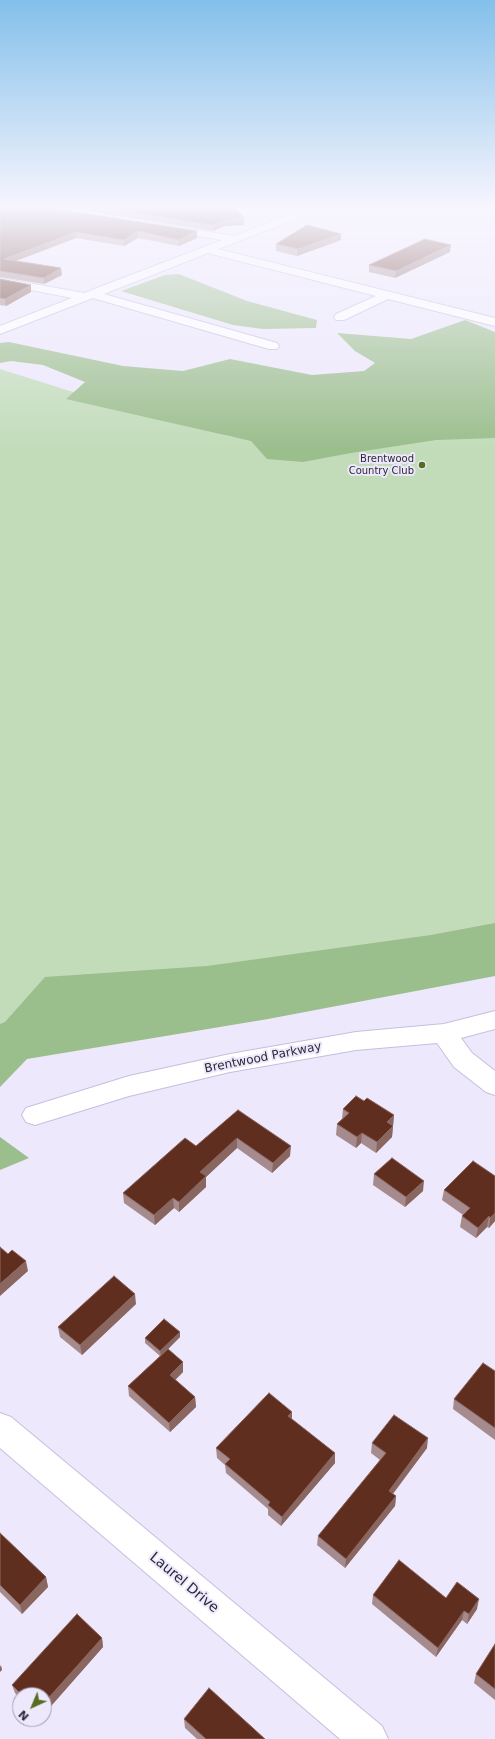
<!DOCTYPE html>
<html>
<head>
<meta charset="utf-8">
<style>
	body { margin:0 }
	#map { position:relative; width:495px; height:1739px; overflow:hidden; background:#ede8fc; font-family:"DejaVu Sans",sans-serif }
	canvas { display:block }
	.north { position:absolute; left:12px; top:1687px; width:40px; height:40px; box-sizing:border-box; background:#ede8fc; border:1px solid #a09cac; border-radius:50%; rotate:224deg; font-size:11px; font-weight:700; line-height:16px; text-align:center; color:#2c2935 }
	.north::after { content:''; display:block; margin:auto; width:14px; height:18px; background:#556d1f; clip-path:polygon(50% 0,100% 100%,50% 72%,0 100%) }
</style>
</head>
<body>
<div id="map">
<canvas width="495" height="1739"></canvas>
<div class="north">N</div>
</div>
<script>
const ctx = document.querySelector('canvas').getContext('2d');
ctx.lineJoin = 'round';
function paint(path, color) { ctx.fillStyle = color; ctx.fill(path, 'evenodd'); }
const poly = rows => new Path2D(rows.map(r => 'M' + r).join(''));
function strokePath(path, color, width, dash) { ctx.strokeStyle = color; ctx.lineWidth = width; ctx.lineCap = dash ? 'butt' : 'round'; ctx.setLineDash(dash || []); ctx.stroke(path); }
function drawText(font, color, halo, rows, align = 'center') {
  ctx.font = font + ' "DejaVu Sans",sans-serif'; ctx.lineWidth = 4; ctx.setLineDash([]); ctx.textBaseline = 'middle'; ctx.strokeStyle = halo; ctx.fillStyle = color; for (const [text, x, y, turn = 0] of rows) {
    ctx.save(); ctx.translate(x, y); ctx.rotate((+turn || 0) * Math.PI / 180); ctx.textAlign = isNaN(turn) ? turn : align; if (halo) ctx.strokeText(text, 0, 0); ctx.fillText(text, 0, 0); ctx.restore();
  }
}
paint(poly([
	[0,369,70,391,232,437,310,412,495,427,495,964,299,994,0,1065]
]), '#c2dcb9');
paint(poly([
	[179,274,247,301,317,320,316,328,263,329,233,325,121,291,165,275],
	[465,320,495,332,495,438,436,440,351,453,303,462,267,459,251,441,66,399,85,382,43,365,11,361,0,363,0,343,9,342,123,366,183,371,230,359,312,375,364,371,375,363,355,351,337,333,411,339],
	[495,923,495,976,268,1019,27,1059,0,1087,0,1024,5,1022,45,977,207,966,431,935],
	[0,1137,29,1158,0,1170]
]), '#9bbe8d');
const minor = poly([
	[309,207,323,207,322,209,218,249,495,318,495,326,388,299,344,320,336,320,334,317,336,314,376,296,208,253,104,294,277,343,279,346,277,349,269,349,93,298,0,334,0,326,72,298,0,284,0,278,84,293,222,240,167,231,162,228,163,226,167,225,234,236,309,207],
	[495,1011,495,1029,461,1038,472,1053,495,1071,495,1095,486,1092,454,1067,437,1043,356,1050,230,1072,129,1096,35,1125,26,1122,22,1115,26,1108,129,1076,230,1054,356,1032,444,1024,495,1011],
	[0,1413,11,1417,382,1726,388,1739,340,1739,0,1448,0,1413]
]);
strokePath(minor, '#c6bede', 2);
paint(minor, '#fff');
paint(poly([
	[0,207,197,238,179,246,138,238,124,246,76,238,16,261,62,275,44,284,0,277],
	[63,207,235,207,244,218,244,225,225,226,213,231],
	[341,234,341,240,297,256,276,251,276,244],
	[450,252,395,278,369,272,369,265],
	[0,279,31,285,31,292,6,306,0,305],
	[364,1101,394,1115,392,1137,376,1153,361,1143,356,1148,336,1135,337,1124,342,1119,343,1109],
	[238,1110,290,1156,272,1173,237,1148,206,1177,206,1187,179,1212,174,1208,155,1225,124,1203,123,1193,196,1146],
	[473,1161,495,1221,489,1228,487,1227,476,1238,460,1227,462,1216,463,1215,442,1200,444,1190],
	[374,1174,423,1191,405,1207,373,1185],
	[136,1304,82,1355,60,1337,58,1327],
	[180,1337,168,1349,183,1362,183,1372,175,1380,195,1397,196,1407,170,1432,129,1396,128,1386,160,1356,145,1343,145,1338],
	[495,1371,495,1440,453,1409,454,1399],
	[292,1419,335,1453,335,1463,281,1526,268,1515,268,1509,226,1473,225,1465,217,1458,216,1448],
	[372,1443,427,1448,393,1494,396,1496,395,1506,345,1568,317,1545,318,1536,380,1460,371,1453],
	[0,1533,46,1577,48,1587,22,1614,0,1592],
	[373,1595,446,1598,477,1609,467,1624,462,1620,436,1657,372,1604],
	[102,1638,103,1647,44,1714,44,1695,20,1695,20,1699,15,1693,12,1685],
	[495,1644,495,1700,474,1683,476,1674],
	[184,1719,265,1739,197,1739,185,1728]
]), '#a68b8e');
paint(poly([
	[244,218,244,225,225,226,213,231,213,225,225,220],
	[138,231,138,238,124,246,124,240],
	[197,231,197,238,179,246,179,240],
	[76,232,76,238,5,265,4,259],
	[341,234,341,240,297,256,298,249],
	[451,245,450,252,395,278,396,271],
	[61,268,62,275,44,284,44,278],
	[31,285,31,292,6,306,5,299],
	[394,1115,393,1126,387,1122],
	[393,1126,392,1137,376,1153,377,1142],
	[362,1133,361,1143,356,1148,357,1137],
	[237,1138,237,1148,206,1177,206,1187,179,1212,179,1202,200,1172],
	[291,1146,290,1156,272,1173,273,1163],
	[424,1181,423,1191,405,1207,406,1197],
	[173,1198,174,1208,155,1225,154,1215],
	[495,1213,495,1221,489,1228,490,1218],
	[489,1216,487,1227,476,1238,478,1228],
	[26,1261,28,1271,0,1296,0,1284],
	[135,1294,136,1304,82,1355,80,1345],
	[180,1332,180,1337,161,1356,160,1351],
	[183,1362,183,1372,170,1385,170,1375],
	[195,1397,196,1407,170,1432,169,1423],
	[292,1412,292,1421,288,1416],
	[428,1438,427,1448,388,1500,389,1491],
	[335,1453,335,1463,281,1526,282,1517],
	[396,1496,395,1506,345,1568,346,1559],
	[46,1577,48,1587,22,1614,20,1605],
	[479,1599,477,1609,467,1624,469,1614],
	[464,1611,462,1620,436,1657,438,1648],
	[102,1638,103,1647,44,1714,44,1703],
	[1,1665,2,1670,0,1672,0,1667]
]), '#8a6661');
const building = poly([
	[0,207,44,207,197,231,179,240,138,231,124,240,76,232,4,259,61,268,44,278,0,271,0,207],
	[100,207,235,207,244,218,225,220,213,225,100,207],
	[307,225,341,234,298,249,276,244,307,225],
	[425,239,451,245,396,271,369,265,425,239],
	[0,279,31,285,5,299,0,298,0,279],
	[356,1096,364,1101,367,1098,394,1115,387,1122,393,1126,377,1142,362,1133,357,1137,337,1124,349,1113,343,1109,356,1096],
	[238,1110,291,1146,273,1163,237,1138,200,1172,206,1176,179,1202,173,1198,154,1215,123,1193,185,1138,196,1146,238,1110],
	[392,1158,424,1181,406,1197,374,1174,392,1158],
	[473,1161,495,1176,495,1213,490,1218,489,1216,478,1228,462,1216,470,1208,444,1190,473,1161],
	[0,1247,8,1254,12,1250,26,1261,0,1284,0,1247],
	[114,1276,135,1294,80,1345,58,1327,114,1276],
	[164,1319,180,1332,160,1351,145,1338,164,1319],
	[168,1349,183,1362,170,1375,195,1397,169,1423,128,1386,168,1349],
	[483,1363,495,1371,495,1428,454,1399,483,1363],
	[269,1393,292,1412,288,1416,335,1453,282,1517,268,1505,270,1502,225,1464,230,1459,216,1448,269,1393],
	[394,1415,428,1438,389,1491,396,1496,346,1559,318,1536,386,1453,372,1443,394,1415],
	[0,1533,46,1577,20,1605,0,1585,0,1533],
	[399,1560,446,1598,457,1582,479,1599,469,1614,464,1611,438,1648,373,1595,399,1560],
	[77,1614,102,1638,44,1703,44,1695,22,1695,12,1685,77,1614],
	[495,1644,495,1689,476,1674,495,1644],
	[209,1688,265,1739,206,1739,184,1719,209,1688]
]);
paint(building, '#602e1f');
strokePath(building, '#8a6661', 1);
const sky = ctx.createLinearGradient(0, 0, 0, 450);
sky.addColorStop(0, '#83c0ea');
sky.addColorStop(0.46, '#f7f5fe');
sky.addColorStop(1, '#f7f5fe00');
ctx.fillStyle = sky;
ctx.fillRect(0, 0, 495, 450);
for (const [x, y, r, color] of [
	[422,465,4,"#556d1f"]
]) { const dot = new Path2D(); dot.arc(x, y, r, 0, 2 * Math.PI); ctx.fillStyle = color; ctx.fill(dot); strokePath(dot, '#ede8fc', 1.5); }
drawText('10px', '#2c2935', '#ede8fc', [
	["Brentwood",414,459],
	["Country Club",414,471]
], 'right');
drawText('12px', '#2c2935', '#ede8fc', [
	["Brentwood Parkway",263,1058,-11]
]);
drawText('14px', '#2c2935', '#ede8fc', [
	["Laurel Drive",184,1583,40]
]);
</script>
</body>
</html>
